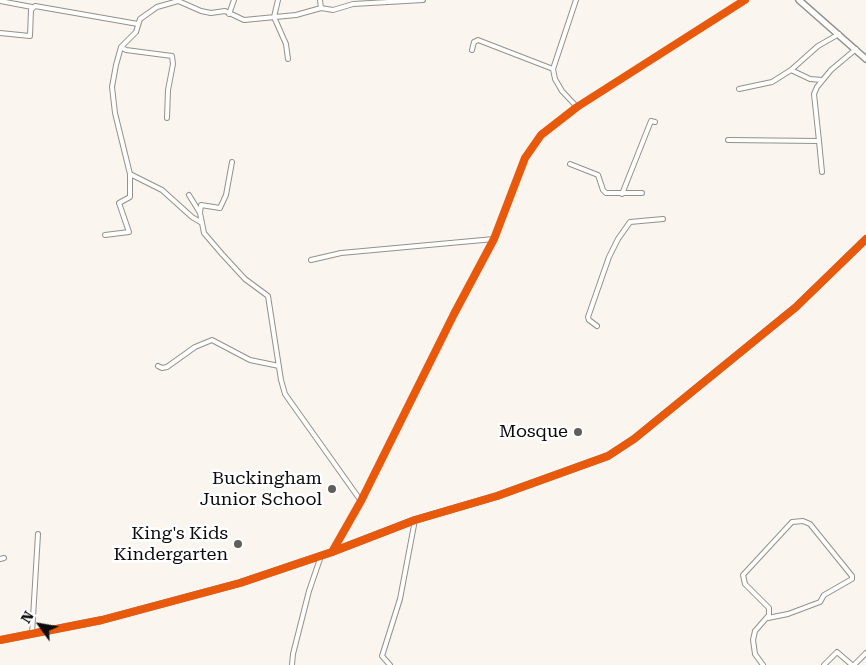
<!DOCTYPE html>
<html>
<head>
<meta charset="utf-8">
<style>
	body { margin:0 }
	#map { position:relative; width:866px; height:665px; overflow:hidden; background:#faf5ef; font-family:"Roboto Serif",serif }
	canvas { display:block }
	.north { position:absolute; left:15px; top:600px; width:50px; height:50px; -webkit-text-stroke:4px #fff; paint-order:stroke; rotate:302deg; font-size:14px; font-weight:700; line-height:20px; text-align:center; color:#0c0c0c }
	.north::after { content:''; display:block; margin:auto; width:18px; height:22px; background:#0c0c0c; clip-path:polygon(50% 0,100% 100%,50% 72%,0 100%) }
</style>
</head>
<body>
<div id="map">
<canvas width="866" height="665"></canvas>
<div class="north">N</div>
</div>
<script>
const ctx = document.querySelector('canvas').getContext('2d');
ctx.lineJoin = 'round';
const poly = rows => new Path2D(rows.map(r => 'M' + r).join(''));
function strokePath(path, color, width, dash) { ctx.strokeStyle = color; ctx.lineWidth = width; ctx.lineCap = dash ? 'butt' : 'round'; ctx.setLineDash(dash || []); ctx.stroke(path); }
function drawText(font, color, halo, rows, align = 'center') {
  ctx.font = font + ' "Roboto Serif",serif'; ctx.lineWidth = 5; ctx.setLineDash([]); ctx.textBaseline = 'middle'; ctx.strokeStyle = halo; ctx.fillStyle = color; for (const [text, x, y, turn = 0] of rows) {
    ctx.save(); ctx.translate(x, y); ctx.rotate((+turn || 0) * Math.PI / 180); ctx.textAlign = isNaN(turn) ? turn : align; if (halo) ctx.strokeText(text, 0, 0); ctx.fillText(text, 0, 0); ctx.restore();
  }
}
const minor = poly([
	[176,0,201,11,211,13,225,11,244,20,296,15,321,8,333,10,353,4,423,0],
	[278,0,274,17,286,44,288,59],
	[320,0,321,8],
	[576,0,553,69,555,79,562,91,577,107],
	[0,1,32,7],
	[178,1,157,7,140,19,136,32,121,47,116,65,112,87,115,113,130,174,162,190,192,217,202,223,204,233,222,254,245,279,268,296,281,380,285,394,361,501],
	[229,14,234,0],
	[0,33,30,36,31,10,35,6,138,24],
	[121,47,126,50,172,56,173,64,168,90,167,118],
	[472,50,474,42,478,40,553,69],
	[791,70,818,46,839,34],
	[739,89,772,82,791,70,810,79,822,80],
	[728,140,819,141,814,94,817,87,831,70,856,49],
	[819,141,822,172],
	[570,164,598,175,603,190,606,193,642,193],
	[622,194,651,121,655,122],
	[189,195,200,213,202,223],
	[200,213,201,205,220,208,226,195,232,162],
	[105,235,129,232,119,203,130,197,130,174],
	[311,260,341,253,494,239],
	[597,326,589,320,588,317,609,257,618,239,630,222,663,219],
	[158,366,162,368,167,367,195,347,212,340,250,360,279,366],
	[332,552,361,501,454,314,494,239,525,158,541,135,577,107,745,0],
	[0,559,4,558],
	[32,634,38,534],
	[292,665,293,654,309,591,321,556],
	[390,665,382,656,400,599,415,520],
	[763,665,755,654,753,640,755,631,769,615,769,608,745,584,743,575,792,522,803,521,810,524,852,576,852,579,824,595,820,602,788,614,768,618],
	[824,665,837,652,852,665],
	[854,665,866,653]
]);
const tertiary = poly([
	[799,0,866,59],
	[0,640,102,620,240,583,332,552,415,520,497,496,608,456,634,439,796,307,866,239]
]);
strokePath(minor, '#93918e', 6);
strokePath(tertiary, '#93918e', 8);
strokePath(minor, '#fefefd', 4);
strokePath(tertiary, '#fefefd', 5);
strokePath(poly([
	[332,552,361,501,454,314,494,239,525,158,541,135,577,107,745,0],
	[0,640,102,620,240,583,332,552,415,520,497,496,608,456,634,439,796,307,866,239]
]), '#e8590c', 8);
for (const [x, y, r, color] of [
	[578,432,5,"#5f5e5b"],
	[332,489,5,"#5f5e5b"],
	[238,544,5,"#5f5e5b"]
]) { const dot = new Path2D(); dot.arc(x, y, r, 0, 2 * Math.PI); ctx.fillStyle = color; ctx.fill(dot); strokePath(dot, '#fff', 2); }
drawText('18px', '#0c0c0c', '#fff', [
	["Mosque",568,432],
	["Buckingham",322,479],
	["Junior School",322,500],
	["King's Kids",228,534],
	["Kindergarten",228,555]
], 'right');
</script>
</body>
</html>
